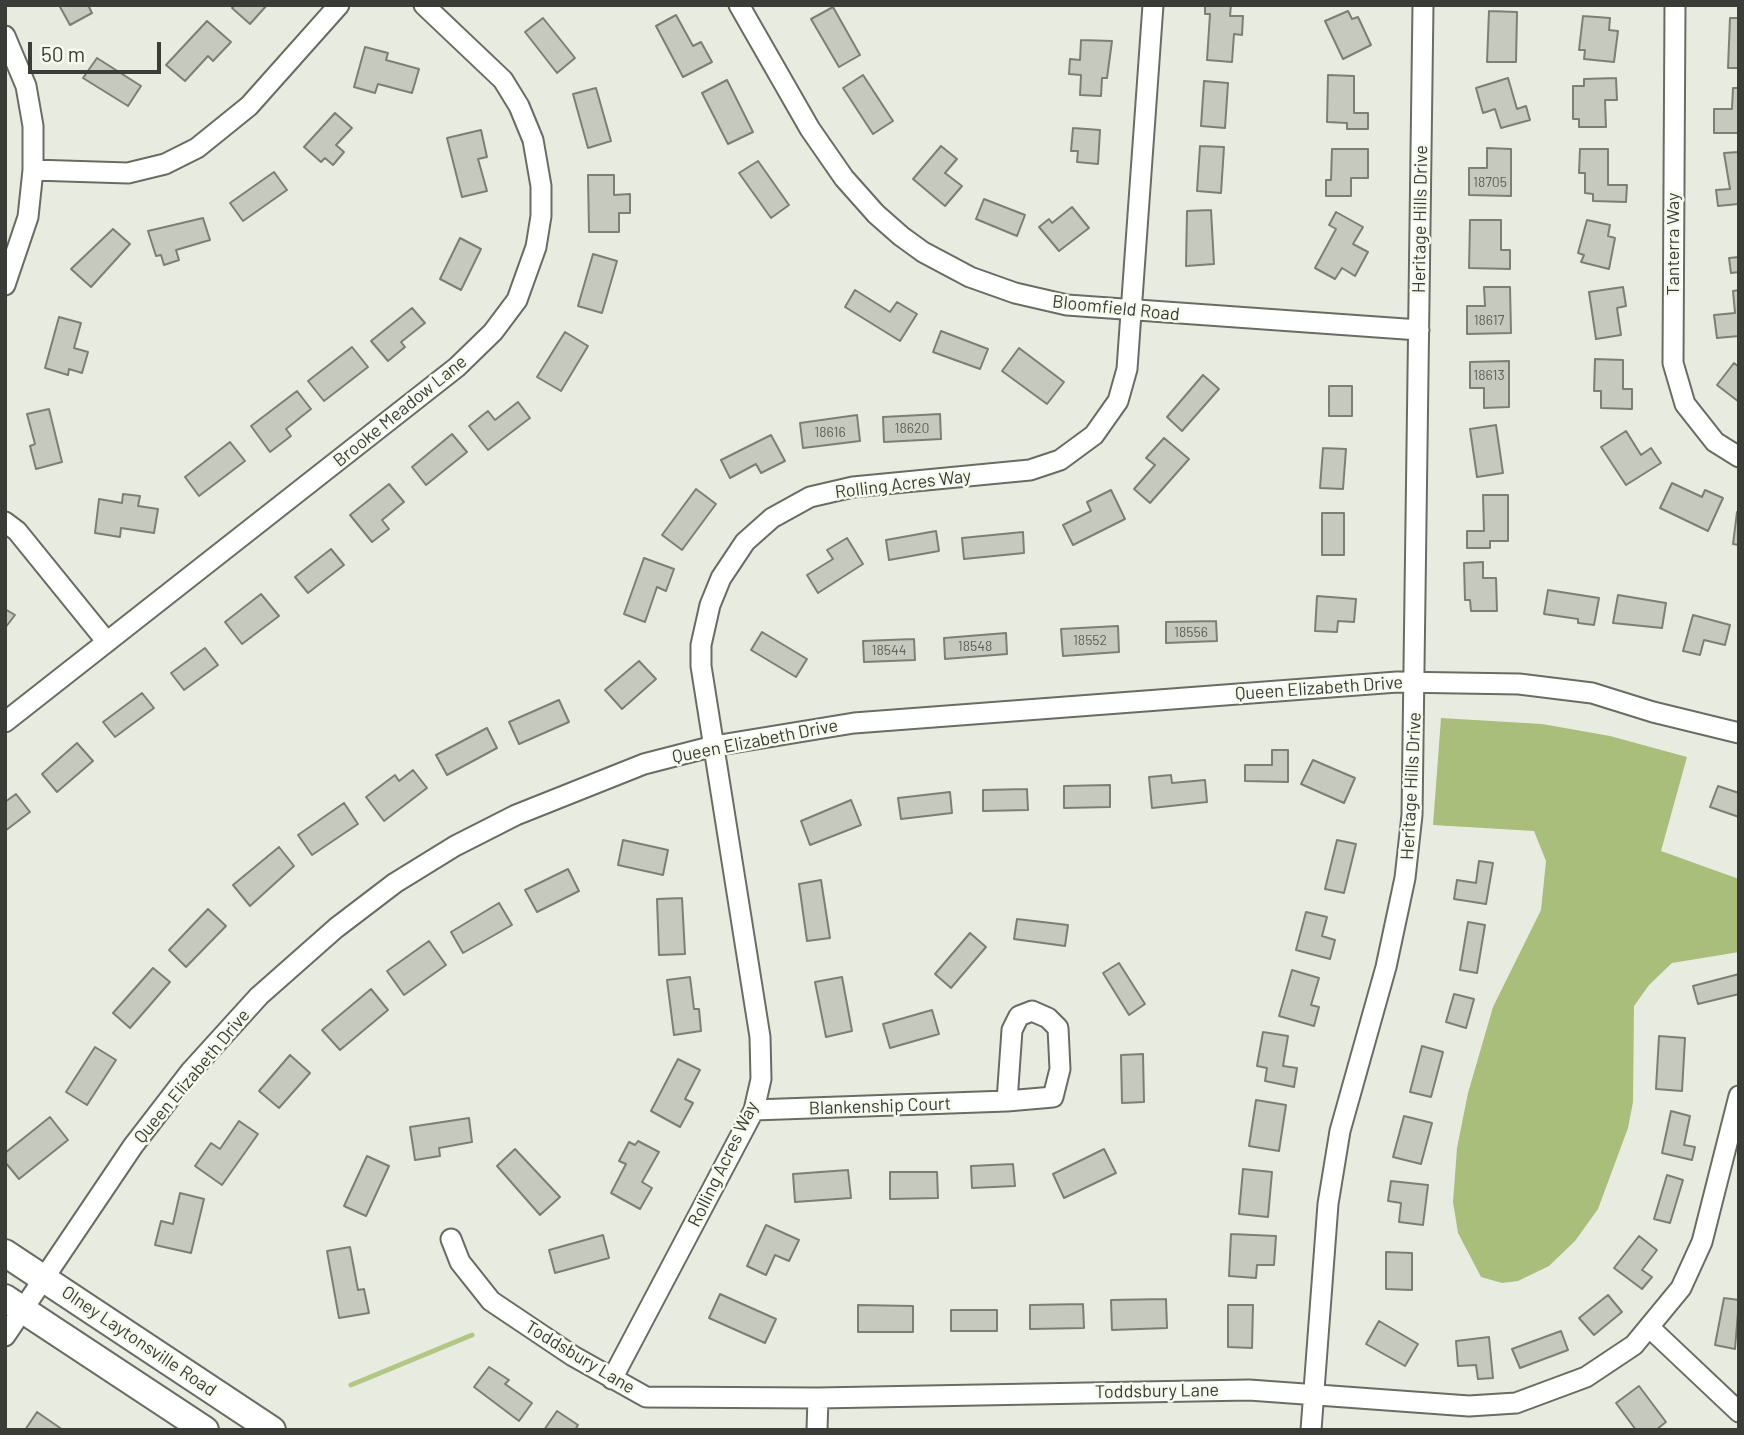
<!DOCTYPE html>
<html>
<head>
<meta charset="utf-8">
<style>
	body { margin:0 }
	#map { position:relative; width:1744px; height:1435px; overflow:hidden; background:#e8ece0; font-family:Barlow,sans-serif }
	canvas { display:block }
	.frame { position:absolute; inset:0; border:7px solid #3a3c37; pointer-events:none }
	.scale { position:absolute; left:28px; top:42px; width:133px; height:32px; box-sizing:border-box; border:4px solid #3a3c37; border-top:0; padding-left:9px; font-size:21px; line-height:24px; white-space:nowrap; color:#3a3c37; -webkit-text-stroke:5px #f5faed; paint-order:stroke }
</style>
</head>
<body>
<div id="map">
<canvas width="1744" height="1435"></canvas>
<div class="frame"></div>
<div class="scale">50 m</div>
</div>
<script>
const ctx = document.querySelector('canvas').getContext('2d');
ctx.lineJoin = 'round';
function paint(path, color) { ctx.fillStyle = color; ctx.fill(path, 'evenodd'); }
const poly = rows => new Path2D(rows.map(r => 'M' + r).join(''));
function strokePath(path, color, width, dash) { ctx.strokeStyle = color; ctx.lineWidth = width; ctx.lineCap = dash ? 'butt' : 'round'; ctx.setLineDash(dash || []); ctx.stroke(path); }
function drawText(font, color, halo, rows, align = 'center') {
  ctx.font = font + ' Barlow,sans-serif'; ctx.lineWidth = 5; ctx.setLineDash([]); ctx.textBaseline = 'middle'; ctx.strokeStyle = halo; ctx.fillStyle = color; for (const [text, x, y, turn = 0] of rows) {
    ctx.save(); ctx.translate(x, y); ctx.rotate((+turn || 0) * Math.PI / 180); ctx.textAlign = isNaN(turn) ? turn : align; if (halo) ctx.strokeText(text, 0, 0); ctx.fillText(text, 0, 0); ctx.restore();
  }
}
paint(poly([
	[1441,718,1542,724,1610,736,1687,757,1661,851,1739,879,1739,952,1672,963,1649,985,1634,1006,1633,1102,1628,1128,1598,1209,1575,1241,1549,1266,1518,1281,1502,1283,1481,1277,1458,1233,1453,1202,1457,1148,1468,1093,1493,1007,1541,910,1546,861,1534,831,1433,825]
]), '#a9be7b');
strokePath(poly([
	[351,1385,472,1335]
]), '#b2c783', 5);
const building = poly([
	[59,5,88,5,92,13,70,25,59,5],
	[235,5,267,5,250,24,232,8,235,5],
	[1205,5,1231,5,1230,16,1243,16,1242,35,1234,34,1232,62,1207,60,1210,14,1205,14,1205,5],
	[833,7,860,55,839,67,811,19,833,7],
	[1348,11,1352,19,1358,17,1371,45,1343,59,1325,21,1348,11],
	[1489,11,1517,12,1516,62,1487,62,1489,11],
	[676,15,693,46,701,42,712,62,683,77,656,26,676,15],
	[1583,16,1610,18,1609,30,1618,31,1614,62,1584,59,1585,50,1579,50,1583,16],
	[543,18,575,58,557,73,525,32,543,18],
	[1730,18,1739,18,1739,68,1728,68,1730,18],
	[207,21,231,42,213,61,208,56,185,81,166,65,207,21],
	[1081,40,1112,41,1107,78,1102,78,1101,96,1080,95,1081,75,1069,74,1070,59,1080,60,1081,40],
	[365,47,388,53,386,60,419,69,412,93,378,84,375,93,354,87,365,47],
	[97,58,141,86,128,106,83,78,97,58],
	[863,75,893,121,873,134,843,88,863,75],
	[1328,75,1354,76,1354,113,1368,113,1368,129,1347,129,1347,123,1327,122,1328,75],
	[1508,78,1517,109,1526,106,1530,120,1501,128,1495,109,1483,113,1476,88,1508,78],
	[1616,78,1617,100,1605,100,1606,127,1579,127,1579,119,1573,119,1573,86,1584,86,1584,79,1616,78],
	[727,80,753,132,728,144,702,93,727,80],
	[1204,81,1228,83,1225,128,1201,126,1204,81],
	[596,88,611,141,588,148,573,94,596,88],
	[1733,88,1739,88,1739,133,1714,133,1714,109,1732,109,1733,88],
	[335,113,352,128,336,145,344,152,333,165,325,158,321,162,304,147,335,113],
	[1073,128,1100,130,1098,164,1077,162,1078,151,1071,151,1073,128],
	[481,130,487,157,478,159,487,191,462,197,447,138,481,130],
	[941,146,957,159,945,173,962,186,945,206,913,179,941,146],
	[1200,146,1224,147,1221,193,1197,191,1200,146],
	[1487,148,1511,149,1511,196,1469,195,1469,168,1487,168,1487,148],
	[1332,149,1368,149,1368,178,1351,178,1351,196,1326,196,1326,180,1331,180,1332,149],
	[1580,149,1608,149,1608,185,1627,185,1626,202,1593,201,1593,194,1585,193,1585,173,1579,173,1580,149],
	[1739,152,1738,204,1718,206,1716,190,1730,189,1724,153,1739,152],
	[758,161,789,205,771,218,739,173,758,161],
	[274,172,287,190,243,221,230,203,274,172],
	[588,175,614,175,614,195,630,194,630,213,619,213,619,232,589,232,588,175],
	[984,199,1025,215,1017,236,976,219,984,199],
	[1072,207,1089,228,1059,251,1039,227,1049,219,1052,223,1072,207],
	[1211,210,1214,264,1186,266,1187,211,1211,210],
	[1336,212,1363,227,1353,244,1368,252,1355,276,1342,268,1335,279,1315,268,1336,229,1329,225,1336,212],
	[203,218,210,240,176,250,179,260,164,265,161,255,156,256,148,231,203,218],
	[1470,220,1501,220,1501,250,1510,250,1510,269,1469,268,1470,220],
	[1587,220,1610,225,1608,236,1615,238,1609,269,1581,262,1584,255,1578,253,1587,220],
	[113,229,130,244,91,287,71,269,113,229],
	[460,238,481,249,461,290,440,279,460,238],
	[593,254,617,261,602,313,578,306,593,254],
	[1739,257,1739,272,1731,273,1729,258,1739,257],
	[1484,287,1510,287,1511,333,1467,334,1467,306,1485,306,1484,287],
	[1623,287,1626,306,1617,308,1621,335,1596,339,1589,292,1623,287],
	[855,290,890,312,897,302,917,314,900,341,845,307,855,290],
	[1739,290,1739,336,1717,338,1714,315,1735,313,1733,291,1739,290],
	[412,308,425,323,401,342,405,347,388,361,371,341,412,308],
	[59,317,81,323,74,348,88,352,82,373,69,369,68,375,45,368,59,317],
	[941,331,988,349,980,369,933,352,941,331],
	[565,332,588,346,561,391,537,377,565,332],
	[352,347,368,367,324,401,308,381,352,347],
	[1019,348,1064,382,1047,404,1002,371,1019,348],
	[1595,359,1623,360,1623,389,1632,389,1632,409,1601,408,1601,391,1594,391,1595,359],
	[1509,361,1509,407,1484,408,1484,388,1470,388,1470,362,1509,361],
	[1734,363,1739,367,1739,402,1717,385,1734,363],
	[1203,375,1219,389,1182,431,1167,417,1203,375],
	[1329,386,1352,386,1352,416,1329,416,1329,386],
	[297,391,311,409,286,429,291,436,270,452,251,426,297,391],
	[518,402,530,418,488,450,469,426,488,411,495,420,518,402],
	[49,409,62,462,36,469,30,446,35,444,27,414,49,409],
	[940,414,941,439,884,442,883,417,940,414],
	[857,415,860,441,803,448,800,423,857,415],
	[1496,425,1503,473,1477,477,1470,429,1496,425],
	[1626,431,1641,455,1651,448,1661,463,1626,485,1601,447,1626,431],
	[452,434,467,452,426,485,412,467,452,434],
	[771,435,785,461,761,473,756,464,730,478,721,460,771,435],
	[1164,438,1189,459,1150,503,1134,489,1155,465,1146,458,1164,438],
	[230,442,245,461,199,496,185,477,230,442],
	[1323,448,1346,449,1343,489,1320,488,1323,448],
	[1672,483,1702,497,1705,490,1723,498,1708,531,1660,508,1672,483],
	[389,484,404,502,382,520,389,529,372,542,350,515,389,484],
	[696,489,716,504,682,550,662,535,696,489],
	[1111,490,1125,519,1073,545,1063,525,1091,511,1087,502,1111,490],
	[123,494,140,496,138,506,158,509,154,533,121,528,120,537,95,533,99,499,122,503,123,494],
	[1483,495,1508,495,1508,541,1490,541,1490,548,1467,548,1467,531,1484,531,1483,495],
	[1737,512,1739,512,1739,545,1733,544,1737,512],
	[1322,513,1344,513,1344,555,1322,555,1322,513],
	[936,531,939,551,889,560,886,540,936,531],
	[1023,532,1024,553,964,559,962,538,1023,532],
	[847,538,863,564,818,593,807,575,833,559,827,550,847,538],
	[331,549,344,565,308,593,295,577,331,549],
	[644,558,674,569,666,591,657,587,645,622,624,614,644,558],
	[1483,562,1483,578,1496,578,1497,611,1471,611,1470,600,1465,600,1464,563,1483,562],
	[1548,590,1599,598,1594,625,1578,623,1578,619,1544,614,1548,590],
	[261,594,279,616,242,644,225,622,261,594],
	[1618,595,1666,603,1662,628,1613,623,1618,595],
	[1317,596,1356,599,1354,622,1338,621,1337,632,1315,631,1317,596],
	[5,609,15,615,5,628,5,609],
	[1693,615,1730,625,1725,645,1704,640,1700,655,1683,651,1693,615],
	[1216,621,1217,641,1166,643,1166,622,1216,621],
	[1118,626,1119,652,1063,656,1061,629,1118,626],
	[762,632,807,659,796,677,751,650,762,632],
	[1006,633,1007,654,945,659,944,638,1006,633],
	[914,639,915,660,864,662,863,641,914,639],
	[205,648,218,665,184,690,171,673,205,648],
	[639,661,656,679,622,709,605,690,639,661],
	[142,693,154,708,115,737,103,722,142,693],
	[559,700,569,722,519,744,509,722,559,700],
	[487,728,497,748,447,775,436,755,487,728],
	[77,743,93,761,57,792,42,774,77,743],
	[1272,750,1288,750,1288,782,1245,781,1245,765,1272,765,1272,750],
	[1313,760,1355,778,1344,803,1301,784,1313,760],
	[413,770,427,788,384,821,366,797,395,775,399,781,413,770],
	[1171,775,1172,783,1205,780,1207,802,1152,808,1149,777,1171,775],
	[1110,785,1110,807,1064,808,1064,786,1110,785],
	[1718,786,1739,793,1739,817,1710,807,1718,786],
	[1027,789,1028,810,983,811,983,790,1027,789],
	[950,792,952,813,901,819,898,798,950,792],
	[16,794,30,812,5,831,5,802,16,794],
	[851,800,861,825,810,845,801,821,851,800],
	[344,803,358,824,312,855,298,835,344,803],
	[623,840,668,850,663,875,618,865,623,840],
	[1337,840,1356,844,1344,893,1325,889,1337,840],
	[279,847,294,866,250,906,233,885,279,847],
	[1479,861,1493,863,1486,904,1454,899,1457,880,1476,883,1479,861],
	[568,869,579,891,537,912,525,890,568,869],
	[821,880,830,938,807,941,799,884,821,880],
	[682,898,685,954,659,955,657,899,682,898],
	[499,903,512,925,463,953,451,932,499,903],
	[208,909,226,926,186,967,169,950,208,909],
	[1306,912,1327,917,1322,936,1335,940,1330,959,1296,950,1306,912],
	[1017,919,1068,925,1065,946,1014,939,1017,919],
	[1468,922,1485,925,1477,973,1460,970,1468,922],
	[970,933,986,947,951,988,935,974,970,933],
	[429,941,446,965,404,995,387,971,429,941],
	[1119,963,1145,1004,1129,1015,1103,973,1119,963],
	[153,968,170,982,130,1028,113,1013,153,968],
	[1292,970,1319,978,1311,1005,1319,1007,1314,1026,1279,1016,1292,970],
	[1739,974,1739,994,1698,1004,1693,986,1739,974],
	[690,977,694,1009,699,1009,701,1031,674,1035,667,980,690,977],
	[842,977,852,1031,826,1037,815,982,842,977],
	[371,989,388,1010,340,1050,322,1030,371,989],
	[1454,994,1474,999,1466,1028,1446,1022,1454,994],
	[932,1010,939,1034,890,1048,883,1024,932,1010],
	[1263,1032,1288,1036,1283,1066,1297,1068,1294,1087,1265,1081,1267,1068,1257,1066,1263,1032],
	[1659,1036,1685,1038,1682,1091,1656,1089,1659,1036],
	[1422,1046,1443,1052,1431,1097,1410,1092,1422,1046],
	[95,1047,116,1060,87,1105,66,1092,95,1047],
	[1143,1054,1144,1102,1122,1103,1121,1055,1143,1054],
	[290,1055,310,1073,279,1108,259,1091,290,1055],
	[678,1059,700,1070,685,1099,693,1103,680,1127,651,1111,678,1059],
	[1256,1100,1286,1105,1279,1151,1249,1146,1256,1100],
	[1671,1111,1690,1116,1684,1145,1695,1147,1692,1160,1662,1153,1671,1111],
	[1404,1116,1432,1123,1421,1164,1393,1157,1404,1116],
	[50,1117,68,1140,19,1179,5,1162,5,1153,50,1117],
	[469,1118,472,1142,439,1148,440,1156,415,1160,410,1127,469,1118],
	[239,1121,258,1134,222,1185,195,1166,211,1143,220,1149,239,1121],
	[638,1141,659,1152,642,1182,652,1188,640,1209,611,1193,626,1164,619,1161,629,1142,635,1145,638,1141],
	[515,1149,560,1197,540,1215,497,1166,515,1149],
	[1104,1149,1116,1173,1064,1198,1053,1174,1104,1149],
	[367,1156,389,1166,366,1216,344,1206,367,1156],
	[1013,1164,1015,1186,972,1188,971,1166,1013,1164],
	[1243,1169,1272,1172,1268,1217,1239,1214,1243,1169],
	[848,1170,851,1198,795,1202,793,1174,848,1170],
	[890,1172,937,1172,938,1198,890,1199,890,1172],
	[1667,1175,1683,1180,1670,1223,1654,1219,1667,1175],
	[1391,1181,1428,1185,1423,1225,1399,1222,1401,1203,1388,1201,1391,1181],
	[180,1193,204,1199,191,1253,155,1245,161,1221,173,1224,180,1193],
	[766,1225,799,1240,789,1261,775,1255,766,1275,747,1266,766,1225],
	[1231,1234,1276,1236,1274,1265,1257,1265,1256,1278,1229,1276,1231,1234],
	[603,1235,609,1258,555,1273,549,1250,603,1235],
	[1639,1236,1657,1250,1642,1270,1652,1277,1642,1289,1614,1268,1639,1236],
	[350,1247,358,1290,364,1289,369,1313,339,1318,327,1251,350,1247],
	[1386,1252,1412,1253,1412,1290,1386,1289,1386,1252],
	[720,1294,776,1319,765,1343,709,1318,720,1294],
	[1608,1295,1622,1312,1594,1335,1579,1318,1608,1295],
	[1724,1298,1739,1300,1735,1349,1715,1345,1724,1298],
	[1166,1299,1167,1328,1112,1330,1111,1300,1166,1299],
	[1083,1304,1084,1328,1030,1329,1030,1305,1083,1304],
	[858,1305,913,1306,913,1332,858,1332,858,1305],
	[1228,1305,1253,1305,1252,1348,1228,1347,1228,1305],
	[951,1310,997,1310,997,1331,951,1331,951,1310],
	[1379,1321,1418,1344,1405,1366,1366,1344,1379,1321],
	[1561,1331,1568,1350,1520,1368,1512,1349,1561,1331],
	[1489,1337,1493,1378,1478,1379,1476,1365,1458,1366,1456,1341,1489,1337],
	[489,1367,509,1380,505,1384,532,1403,519,1421,474,1387,489,1367],
	[1639,1386,1666,1422,1656,1430,1636,1430,1616,1403,1639,1386],
	[557,1411,578,1425,575,1430,544,1430,557,1411],
	[37,1412,63,1430,25,1430,37,1412]
]);
paint(building, '#c6cabe');
strokePath(building, '#7c7f74', 2);
const minor = poly([
	[739,5,810,129,844,178,876,214,901,236,923,252,970,277,1015,293,1067,305,1419,330],
	[1675,5,1673,363,1685,404,1715,442,1739,457],
	[5,36,26,86,33,126,33,170,28,217,5,285],
	[33,170,128,173,165,164,197,148,249,106,339,5],
	[5,522,17,531,107,642],
	[5,722,457,367,493,332,517,300,536,247,541,216,541,186,533,140,519,106,503,80,424,5],
	[754,1110,1007,1101,1053,1097,1060,1069,1058,1028,1048,1018,1032,1011,1019,1016,1012,1030,1007,1101],
	[451,1239,460,1262,491,1301,573,1356,646,1397,818,1398,1249,1390,1469,1406,1516,1403,1586,1377,1634,1345,1681,1288,1702,1242,1739,1096],
	[1650,1328,1739,1412],
	[5,1336,133,1146,190,1072,259,996,336,928,395,883,455,846,516,815,644,764,714,746,854,723,1397,682,1519,684,1592,693,1653,712,1739,733],
	[612,1379,754,1110,761,1079,760,1037,701,666,701,645,710,605,721,578,745,542,772,518,810,497,853,487,1030,470,1060,460,1094,435,1118,401,1127,369,1153,5],
	[817,1430,818,1398],
	[1311,1430,1328,1204,1340,1131,1386,967,1405,878,1412,815,1423,5]
]);
const secondary = poly([
	[5,1253,272,1430],
	[5,1298,205,1430]
]);
strokePath(minor, '#696c62', 23);
strokePath(secondary, '#696c62', 30);
strokePath(minor, '#fff', 19);
strokePath(secondary, '#fff', 26);
drawText('14px', '#5d6059', null, [
	["18705",1490,182],
	["18617",1489,320],
	["18613",1489,375],
	["18620",912,428],
	["18616",830,432],
	["18556",1191,632],
	["18552",1090,640],
	["18548",975,646],
	["18544",889,650]
]);
drawText('18px', '#3a3c37', '#f5faed', [
	["Heritage Hills Drive",1420,219,-89],
	["Tanterra Way",1673,244,-90],
	["Bloomfield Road",1116,308,6],
	["Brooke Meadow Lane",400,411,-39],
	["Rolling Acres Way",903,484,-7],
	["Queen Elizabeth Drive",1319,688,-4],
	["Queen Elizabeth Drive",755,741,-11],
	["Heritage Hills Drive",1411,786,-87],
	["Queen Elizabeth Drive",192,1076,-50],
	["Blankenship Court",880,1106,-2],
	["Rolling Acres Way",723,1164,-64],
	["Olney Laytonsville Road",139,1341,34],
	["Toddsbury Lane",580,1357,31],
	["Toddsbury Lane",1157,1391,-1]
]);
</script>
</body>
</html>
